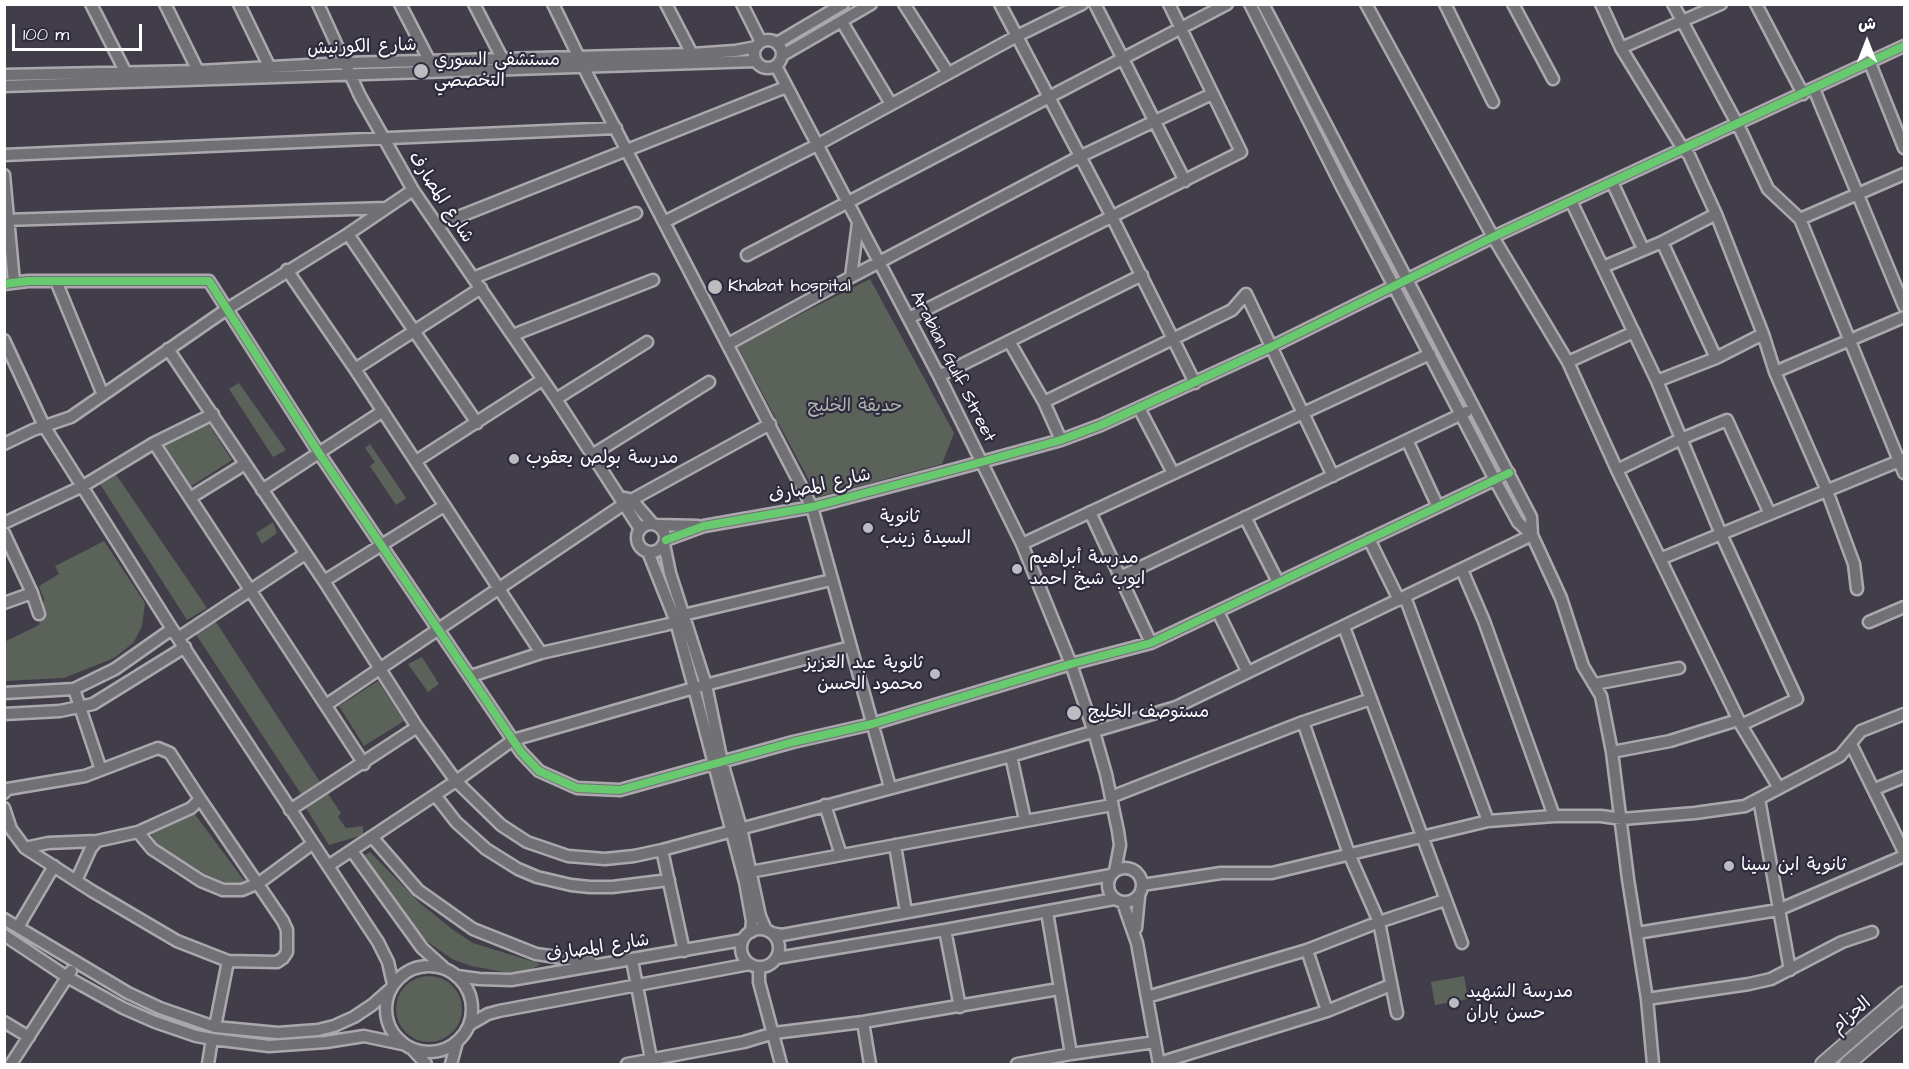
<!DOCTYPE html>
<html>
<head>
<meta charset="utf-8">
<style>
	body { margin:0 }
	#map { position:relative; width:1909px; height:1069px; overflow:hidden; background:#413d49; font-family:"Architects Daughter","Playpen Sans Arabic",sans-serif }
	canvas { display:block }
	.frame { position:absolute; inset:0; border:6px solid #fff; pointer-events:none }
	.north { position:absolute; left:1837px; top:12px; width:60px; height:60px; -webkit-text-stroke:4px #2f2a3d; paint-order:stroke; rotate:0deg; font-size:16px; font-weight:700; line-height:24px; text-align:center; color:#fff }
	.north::after { content:''; display:block; margin:auto; width:21px; height:27px; background:#fff; clip-path:polygon(50% 0,100% 100%,50% 72%,0 100%) }
	.scale { position:absolute; left:12px; top:24px; width:130px; height:27px; box-sizing:border-box; border:3px solid #fff; border-top:0; padding-left:8px; font-size:18px; line-height:21px; white-space:nowrap; color:#fff; -webkit-text-stroke:4px #2f2a3d; paint-order:stroke }
</style>
</head>
<body>
<div id="map">
<canvas width="1909" height="1069"></canvas>
<div class="frame"></div>
<div class="north">ش</div>
<div class="scale">100 m</div>
</div>
<script>
const ctx = document.querySelector('canvas').getContext('2d');
ctx.lineJoin = 'round';
function paint(path, color) { ctx.fillStyle = color; ctx.fill(path, 'evenodd'); }
const poly = rows => new Path2D(rows.map(r => 'M' + r).join(''));
function strokePath(path, color, width, dash) { ctx.strokeStyle = color; ctx.lineWidth = width; ctx.lineCap = dash ? 'butt' : 'round'; ctx.setLineDash(dash || []); ctx.stroke(path); }
function drawText(font, color, halo, rows, align = 'center') {
  ctx.font = font + ' "Architects Daughter","Playpen Sans Arabic",sans-serif'; ctx.lineWidth = 4.5; ctx.setLineDash([]); ctx.textBaseline = 'middle'; ctx.strokeStyle = halo; ctx.fillStyle = color; for (const [text, x, y, turn = 0] of rows) {
    ctx.save(); ctx.translate(x, y); ctx.rotate((+turn || 0) * Math.PI / 180); ctx.textAlign = isNaN(turn) ? turn : align; if (halo) ctx.strokeText(text, 0, 0); ctx.fillText(text, 0, 0); ctx.restore();
  }
}
paint(poly([
	[870,279,954,433,942,464,818,497,737,346],
	[239,383,286,450,273,457,229,389],
	[205,418,232,460,190,487,163,445],
	[370,444,406,498,396,505,370,466,375,462,365,448],
	[115,473,207,608,187,620,98,481],
	[273,522,277,533,262,544,256,533],
	[104,541,145,603,142,626,134,642,114,658,64,678,5,681,4,642,39,625,44,599,39,586,59,574,55,566],
	[216,622,320,782,301,794,195,633],
	[422,657,439,684,428,692,408,664],
	[378,681,404,721,364,746,339,706],
	[326,791,341,813,338,817,346,828,363,826,363,835,329,845,304,805],
	[194,813,246,883,237,886,205,876,157,846,151,834],
	[370,852,421,904,452,929,473,943,541,964,530,970,514,974,471,966,452,959,422,938,360,857],
	'396 1009a33 33 0 1 1 66 0a33 33 0 1 1-66 0Z',
	[1464,976,1468,999,1435,1005,1431,982]
]), '#5a6259');
const minor = poly([
	[91,4,126,73],
	[165,4,198,71],
	[239,4,270,68],
	[318,4,360,96,413,190,556,399,640,529],
	[400,4,430,62],
	[474,4,503,60],
	[553,4,589,78,812,507,890,787],
	[666,4,692,54],
	[742,4,761,42],
	[904,4,948,73],
	[1000,4,1112,217,1195,383],
	[1095,4,1185,181],
	[1250,4,1342,187,1495,480,1518,522,1532,535],
	[1263,4,1531,517,1532,535,1561,598,1583,666,1601,696,1612,752,1628,879,1647,999,1653,1064],
	[1366,4,1493,237,1568,362,1617,470,1741,725,1779,788],
	[1445,4,1493,102],
	[1513,4,1553,79],
	[1601,4,1621,48,1683,149,1689,155,1716,214,1763,334,1775,372,1827,491,1854,564,1857,589],
	[1673,4,1741,131,1768,189,1800,219,1904,473],
	[1756,4,1803,94],
	[842,22,891,104],
	'754 54a14 14 0 1 1 28 0a14 14 0 1 1-28 0Z',
	[777,43,843,4],
	[1621,48,1721,4],
	[783,55,871,4],
	[1870,63,1904,148],
	[776,66,939,376,1022,544,1071,664,1094,732,1106,774,1118,831,1120,845,1115,871],
	[4,75,198,71,345,63,692,54,735,51,756,47],
	[4,86,756,61],
	[1814,89,1904,306],
	[4,155,616,128],
	[4,175,14,282],
	[1612,182,1643,249],
	[1571,201,1657,381,1721,534,1797,699,1741,725],
	[1800,219,1904,174],
	[4,220,386,208],
	[664,222,813,147,1017,36,1082,4],
	[438,225,786,87],
	[348,234,477,423],
	[1662,242,1716,358],
	[747,255,1227,4],
	[1603,267,1662,242,1716,214],
	[287,270,355,369,541,653],
	[851,277,1079,157,1212,94],
	[473,278,636,213],
	[56,281,103,395],
	[4,284,28,281,209,281,319,453,521,752,539,771,577,788,620,790,793,742,872,724,1071,664,1151,643,1509,473],
	[909,318,1241,152,1169,4],
	[513,335,653,280],
	[4,340,44,426,172,629,378,942,388,962,393,984],
	[1009,341,1044,402,1061,440],
	[728,344,851,277,858,223],
	[168,349,324,581,417,727,456,781,501,825,527,842,568,856,605,859,634,856,662,850,1011,756,1176,707,1532,535],
	[1568,362,1634,332],
	[355,369,481,288],
	[1775,372,1904,317],
	[939,376,1142,275],
	[1657,381,1716,358,1763,334],
	[556,399,647,342],
	[1044,402,1232,310,1246,294,1333,476],
	[1139,408,1173,473],
	[1407,440,1438,507],
	[154,443,364,764],
	[4,444,33,430,71,417,227,309,348,234,413,190],
	[592,455,709,382],
	[416,461,542,380],
	[1617,470,1681,439,1727,420,1770,514],
	[262,490,383,411],
	[190,498,245,464],
	[625,498,632,500,652,523],
	[1090,512,1151,643],
	[1245,517,1278,582],
	[4,523,83,486,154,443,213,414],
	'637 538a14 14 0 1 1 28 0a14 14 0 1 1-28 0Z',
	[657,525,698,526],
	[4,533,32,593,39,614],
	[1369,539,1399,600],
	[666,540,704,526,812,507,956,469,1061,440,1101,425,1271,347,1493,237,1904,46],
	[664,544,670,573,706,685,722,762,741,828,760,916,766,930],
	[1022,544,1430,354],
	[648,552,676,622,694,688,745,882,752,921,751,932],
	[1660,559,1904,459],
	[1462,570,1484,621,1554,816],
	[1120,577,1466,412],
	[324,581,444,506],
	[1405,597,1488,821],
	[4,603,32,593],
	[1218,612,1247,671],
	[1869,622,1904,607],
	[1344,627,1462,943],
	[178,638,305,554],
	[471,676,541,653,665,625,676,622,683,615,831,580],
	[1595,684,1679,668],
	[74,689,101,770],
	[4,693,74,689,115,669,172,629],
	[326,705,624,504,770,424],
	[4,714,60,711,93,704,185,647],
	[1303,722,1349,854,1379,922,1397,1013],
	[1851,744,1904,852],
	[1612,752,1670,741,1738,720],
	[1011,756,1025,820],
	[1875,789,1904,777],
	[4,793,8,789,85,776,158,748,170,753,200,799,191,808,138,832,97,841,91,848,76,881],
	[435,795,456,822,486,849,518,869,537,877,571,885,590,887,612,887,669,880],
	[1111,797,1303,722,1371,699],
	[1759,799,1790,970],
	[825,805,841,855],
	[4,808,11,829,25,848,92,891,177,941,228,961,277,962,283,958,287,952,287,930,283,921,200,799],
	[290,810,417,727],
	[138,832,152,849,201,881,223,890,242,890,259,883,312,844],
	[372,837,418,890,473,929,536,954,591,962],
	[895,845,906,912],
	[25,848,48,843,97,841],
	[662,850,684,951],
	[352,851,422,948,443,967],
	[328,866,456,781,513,740,694,688,850,647],
	'1108 885a17 17 0 1 1 34 0a17 17 0 1 1-34 0Z',
	[750,872,1112,805],
	[1142,885,1221,873,1272,873,1488,821,1554,816,1601,816,1622,819,1695,813,1745,806,1840,756,1861,731,1904,714],
	[1123,903,1137,943,1159,1064],
	[1047,912,1071,1054],
	[4,919,128,993,160,1008,215,1027,278,1033,318,1030,334,1026,354,1017,372,1005,389,990],
	[18,927,54,866],
	[1136,928,1139,897],
	'741 948a19 19 0 1 1 38 0a19 19 0 1 1-38 0Z',
	[945,930,960,1007],
	[772,933,782,935,1111,875],
	[1637,933,1778,910,1904,856],
	[4,935,67,977,123,1008,155,1022,196,1036,212,1039,269,1046,326,1042,364,1036,402,1044],
	[1307,950,1327,1011],
	[777,958,945,930,1114,899],
	[632,960,652,1064],
	'386 1009a43 43 0 1 1 86 0a43 43 0 1 1-86 0Z',
	[759,967,759,982,781,1064],
	[457,976,479,979,511,980,742,940],
	[1147,997,1307,950,1379,922,1445,900],
	[1647,999,1749,984,1771,979,1842,942,1872,932],
	[4,1022,29,1037],
	[863,1022,870,1064],
	[469,1025,488,1014,499,1011,750,964],
	[215,1027,228,961],
	[413,1050,426,1064],
	[1159,1063,1327,1011,1391,985],
	[11,1064,71,971],
	[208,1064,212,1039],
	[451,1064,457,1042],
	[627,1064,744,1042,774,1033,863,1022,1059,989],
	[1017,1064,1071,1054,1155,1042]
]);
const major = poly([
	[1823,1064,1904,994],
	[1847,1064,1904,1015]
]);
strokePath(minor, '#aaa8ad', 15);
strokePath(major, '#aaa8ad', 18);
strokePath(minor, '#717075', 10);
strokePath(major, '#717075', 14);
strokePath(poly([
	[4,284,28,281,209,281,319,453,521,752,539,771,577,788,620,790,793,742,872,724,1071,664,1151,643,1509,473],
	[666,540,704,526,812,507,956,469,1061,440,1101,425,1271,347,1493,237,1904,46]
]), '#67ca6e', 8);
for (const [x, y, r, color] of [
	[421,71,8,"#bcbbbf"],
	[715,287,8,"#bcbbbf"],
	[514,459,6,"#bcbbbf"],
	[868,528,6,"#bcbbbf"],
	[1017,569,6,"#bcbbbf"],
	[935,674,6,"#bcbbbf"],
	[1074,713,8,"#bcbbbf"],
	[1729,866,6,"#bcbbbf"],
	[1454,1003,6,"#bcbbbf"]
]) { const dot = new Path2D(); dot.arc(x, y, r, 0, 2 * Math.PI); ctx.fillStyle = color; ctx.fill(dot); strokePath(dot, '#2f2a3d', 2); }
drawText('18px', '#fff', '#2f2a3d', [
	["شارع الكورنيش",362,48,-2],
	["شارع المصارف",440,198,57],
	["Arabian Gulf Street",952,367,63],
	["شارع المصارف",820,487,-13],
	["شارع المصارف",598,949,-9],
	["الحزام",1852,1016,-41]
]);
drawText('18px', '#fff', '#2f2a3d', [
	["مستشفى السوري",434,61],
	["التخصصي",434,82],
	["Khabat hospital",728,287],
	["مدرسة بولص يعقوب",526,459],
	["ثانوية",880,518],
	["السيدة زينب",880,539],
	["مدرسة أبراهيم",1029,559],
	["ايوب شيخ احمد",1029,580],
	["ثانوية عبد العزيز",923,664,"right"],
	["محمود الحسن",923,685,"right"],
	["مستوصف الخليج",1088,713],
	["ثانوية ابن سينا",1741,866],
	["مدرسة الشهيد",1466,993],
	["حسن باران",1466,1014]
], 'left');
drawText('18px', '#aeb4ae', '#2f2a3d', [
	["حديقة الخليج",855,407]
]);
</script>
</body>
</html>
